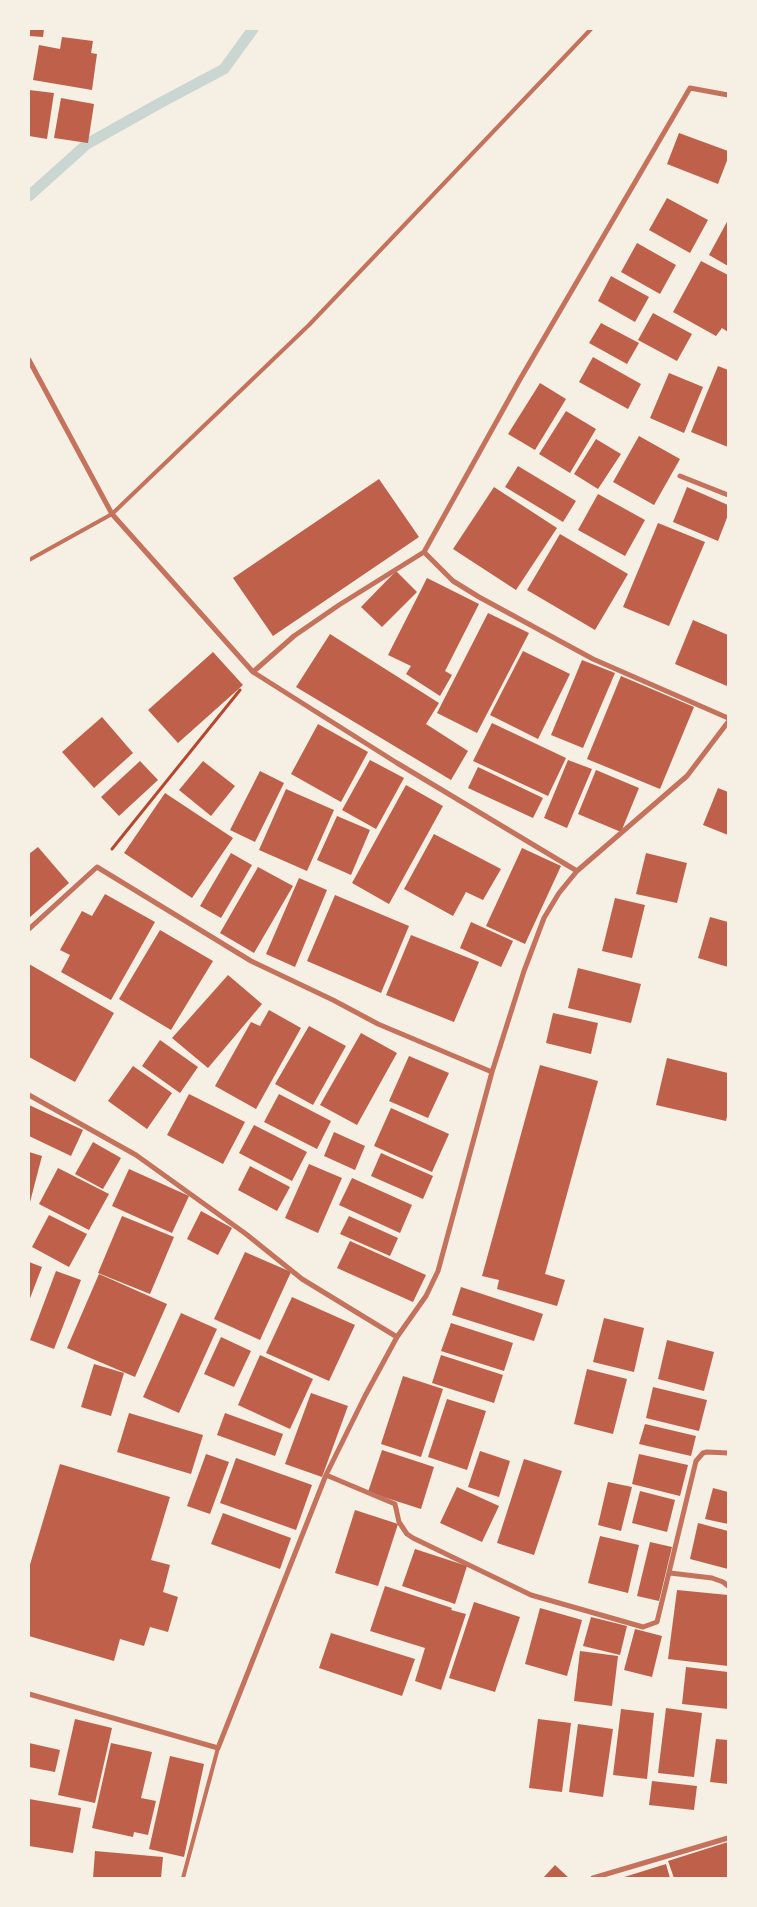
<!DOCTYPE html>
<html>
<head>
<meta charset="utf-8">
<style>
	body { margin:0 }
	#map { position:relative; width:757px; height:1907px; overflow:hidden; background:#f6efe4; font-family:"Fira Sans Condensed",sans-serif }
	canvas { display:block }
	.frame { position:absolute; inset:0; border:30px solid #f6efe4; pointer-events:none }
</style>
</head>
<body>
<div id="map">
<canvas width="757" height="1907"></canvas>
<div class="frame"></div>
</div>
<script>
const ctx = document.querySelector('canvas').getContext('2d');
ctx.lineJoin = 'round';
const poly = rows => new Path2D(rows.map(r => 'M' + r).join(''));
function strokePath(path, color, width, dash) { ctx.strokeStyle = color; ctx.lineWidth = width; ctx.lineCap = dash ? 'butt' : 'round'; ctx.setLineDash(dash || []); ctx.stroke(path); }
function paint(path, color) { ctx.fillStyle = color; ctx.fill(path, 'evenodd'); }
strokePath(poly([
	[29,196,87,144,160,103,224,69,253,29]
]), '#c9d6d2', 11);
paint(poly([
	[29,29,44,29,43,37,29,36],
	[62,37,93,41,91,53,97,54,92,90,33,80,39,45,60,49],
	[29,90,54,93,47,139,29,136],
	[61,98,94,104,88,143,54,138],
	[679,133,728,151,728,158,718,184,667,164],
	[667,198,708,220,690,253,649,230],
	[728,220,728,266,709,255],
	[637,243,676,265,660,294,621,272],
	[701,261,728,275,728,332,722,328,716,336,673,312],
	[611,276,649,297,635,322,598,301],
	[653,313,692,334,677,361,638,340],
	[601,323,639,343,627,364,589,343],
	[593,357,641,384,628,409,579,382],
	[718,366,728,370,728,447,691,432],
	[669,373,703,387,684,433,650,418],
	[540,383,566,399,535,450,508,434],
	[566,411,596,429,570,473,539,454],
	[639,436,680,459,654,505,613,482],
	[596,439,621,454,598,489,574,474],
	[518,466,576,501,563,522,505,487],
	[379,479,419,537,273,636,233,578],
	[494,487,557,528,516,590,453,549],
	[687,487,728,505,728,515,718,541,673,522],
	[598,494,645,520,625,556,578,530],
	[658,523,705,542,669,626,623,607],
	[560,534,628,574,595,630,527,590],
	[396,571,417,592,382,627,361,607],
	[427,578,479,604,445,671,452,675,440,696,406,674,411,666,388,655],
	[488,613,529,633,477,733,437,713],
	[693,620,728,635,727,686,675,664],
	[330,634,439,703,426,724,468,751,451,780,296,687],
	[523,651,570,674,538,739,490,715],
	[213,652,243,685,178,743,148,710],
	[582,660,615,673,583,748,551,735],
	[621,676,694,707,660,789,587,759],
	[102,717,133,753,94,788,62,752],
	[492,723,566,758,548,796,473,761],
	[318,724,368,752,341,802,291,774],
	[370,760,404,778,376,829,342,810],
	[568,760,592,769,567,828,544,818],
	[140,761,158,780,119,816,101,797],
	[203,761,235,786,211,816,179,790],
	[478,767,543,798,533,818,468,788],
	[596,770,639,788,621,832,578,814],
	[260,771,284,783,255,842,230,830],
	[406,785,443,806,389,904,352,883],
	[718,788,728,792,728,835,703,825],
	[286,789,334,810,307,871,259,850],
	[165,793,233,838,192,898,124,853],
	[337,816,370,830,351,875,317,860],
	[434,834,501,869,483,900,466,892,453,916,404,889],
	[38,847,69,883,29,918,29,854],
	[522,848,561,866,525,944,486,926],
	[231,853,252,865,221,918,200,906],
	[646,853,687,863,677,903,636,894],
	[258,867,293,886,254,953,220,933],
	[299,878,327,890,295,967,266,954],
	[105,894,155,922,111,1000,61,972,70,955,60,950,82,911,92,916],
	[335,895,409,926,381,993,307,961],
	[615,898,645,905,632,958,602,951],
	[710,917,728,922,728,967,698,958],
	[471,922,513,941,501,967,460,948],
	[160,930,213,961,171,1030,119,999],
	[411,935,479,962,454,1022,386,995],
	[29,964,114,1013,75,1082,29,1057],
	[578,968,641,984,631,1023,568,1008],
	[228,975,262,1004,208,1068,172,1038],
	[269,1010,301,1028,256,1109,215,1086,251,1022,260,1026],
	[553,1013,598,1023,591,1054,546,1043],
	[309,1026,346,1046,313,1105,275,1084],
	[361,1033,397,1053,357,1125,320,1105],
	[160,1040,198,1067,180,1093,142,1066],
	[409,1056,449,1073,428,1118,389,1101],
	[667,1058,728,1073,728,1112,726,1121,656,1105],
	[540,1065,598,1081,545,1274,565,1280,557,1306,497,1289,499,1280,482,1276],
	[133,1066,172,1093,147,1129,108,1101],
	[189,1094,245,1122,223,1164,167,1135],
	[279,1094,331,1121,317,1149,264,1122],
	[29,1105,83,1130,71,1156,29,1136],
	[391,1108,449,1134,432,1172,374,1146],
	[254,1125,307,1152,292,1181,239,1153],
	[334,1132,365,1146,355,1170,324,1156],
	[93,1142,121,1158,103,1189,75,1174],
	[29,1152,42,1156,29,1206],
	[381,1153,433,1176,423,1199,371,1176],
	[309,1164,342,1178,318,1233,285,1218],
	[250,1166,290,1187,277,1211,238,1190],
	[58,1168,109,1194,89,1230,39,1204],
	[129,1169,189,1196,172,1233,112,1206],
	[352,1178,412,1205,400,1233,339,1205],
	[201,1211,232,1228,218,1255,187,1239],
	[49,1215,87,1234,69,1267,32,1247],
	[122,1216,174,1237,150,1294,98,1273],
	[349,1216,398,1238,390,1256,340,1234],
	[350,1241,426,1275,413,1302,337,1268],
	[245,1252,291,1272,260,1340,214,1319],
	[29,1262,42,1267,29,1301],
	[56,1271,81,1280,54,1349,30,1340],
	[99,1274,167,1304,135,1377,67,1348],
	[461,1287,543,1314,534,1341,452,1315],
	[292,1297,355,1325,329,1381,266,1353],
	[181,1313,217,1329,179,1413,143,1397],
	[604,1318,644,1328,634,1372,593,1362],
	[451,1323,513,1343,504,1371,441,1351],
	[221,1337,251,1351,234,1387,204,1374],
	[667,1340,714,1352,704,1391,658,1379],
	[260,1355,313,1379,290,1429,238,1405],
	[441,1355,503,1375,494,1403,432,1383],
	[94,1364,124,1373,111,1416,81,1407],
	[587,1369,627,1379,613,1434,574,1424],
	[403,1376,443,1389,421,1457,381,1444],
	[653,1387,707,1400,699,1431,646,1418],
	[311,1393,348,1406,322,1477,285,1464],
	[447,1399,486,1411,467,1470,428,1457],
	[129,1413,203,1435,191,1474,117,1452],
	[225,1413,283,1434,275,1456,217,1435],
	[645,1424,696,1436,691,1456,639,1444],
	[382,1450,434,1467,421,1509,368,1492],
	[480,1451,510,1461,499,1497,468,1487],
	[206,1454,229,1462,210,1514,187,1506],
	[639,1454,688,1465,680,1496,632,1484],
	[236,1458,312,1485,296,1530,220,1503],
	[524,1459,562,1471,534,1555,497,1543],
	[60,1464,170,1497,151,1560,170,1565,163,1592,178,1597,168,1632,150,1627,144,1646,120,1639,114,1661,29,1636,29,1568],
	[608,1482,632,1487,621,1531,598,1525],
	[457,1487,499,1506,482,1542,440,1523],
	[713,1488,728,1492,728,1524,705,1519],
	[640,1491,675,1500,667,1532,632,1523],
	[355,1510,398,1524,378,1586,335,1573],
	[223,1513,291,1538,280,1569,211,1544],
	[698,1523,728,1531,728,1569,690,1559],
	[600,1536,639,1545,628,1593,588,1583],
	[650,1542,672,1547,659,1601,637,1596],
	[415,1549,467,1566,455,1604,402,1586],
	[385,1586,452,1608,451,1610,466,1614,441,1690,415,1681,425,1648,370,1631],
	[677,1590,728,1595,728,1666,668,1659],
	[474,1602,520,1617,495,1692,449,1678],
	[540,1608,582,1620,567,1676,525,1664],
	[591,1617,627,1626,620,1655,583,1646],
	[635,1629,662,1636,652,1677,624,1670],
	[331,1633,415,1659,402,1696,319,1668],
	[580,1651,618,1656,612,1706,574,1701],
	[686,1667,728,1672,728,1709,682,1704],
	[666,1708,702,1713,694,1777,658,1773],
	[621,1709,654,1713,647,1779,613,1775],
	[75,1719,112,1728,95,1803,58,1795],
	[538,1719,571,1723,562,1792,529,1788],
	[578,1724,613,1729,603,1797,569,1792],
	[716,1739,728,1740,728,1784,710,1782],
	[29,1743,60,1750,55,1772,29,1767],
	[111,1743,152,1752,141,1798,156,1801,148,1835,134,1832,133,1837,92,1828],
	[170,1756,204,1764,184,1857,149,1849],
	[652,1781,697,1786,694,1810,649,1805],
	[29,1799,81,1808,73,1853,29,1846],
	[728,1842,728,1877,674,1878,668,1861],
	[95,1851,163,1857,161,1878,93,1878],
	[666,1864,670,1878,621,1878],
	[555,1865,569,1878,543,1878]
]), '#bf614a');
strokePath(poly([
	[112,849,240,690]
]), '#b5482f', 3);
strokePath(poly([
	[29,560,112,514,309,325,591,29],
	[183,1878,218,1748]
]), '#c5725c', 4);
strokePath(poly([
	[29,360,112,514,253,672,397,763,577,871],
	[680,476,728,495],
	[424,552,453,581,479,597,593,659,728,718],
	[253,672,294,636,339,605,424,552,519,381,690,88,728,95],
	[29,929,97,867,251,961,333,1000,378,1024,492,1072],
	[29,1095,136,1155,246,1234,302,1279,397,1337],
	[326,1475,395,1504,399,1522,407,1534,413,1538,531,1595,643,1627,657,1622,696,1461,703,1453,707,1452,728,1453],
	[670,1573,712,1578,723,1582,728,1586],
	[29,1694,218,1748,326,1475,365,1396,397,1337,426,1296,438,1271,492,1072,524,971,544,918,559,893,577,871,687,776,728,722],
	[593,1878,728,1838]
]), '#c5725c', 5);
</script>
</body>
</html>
